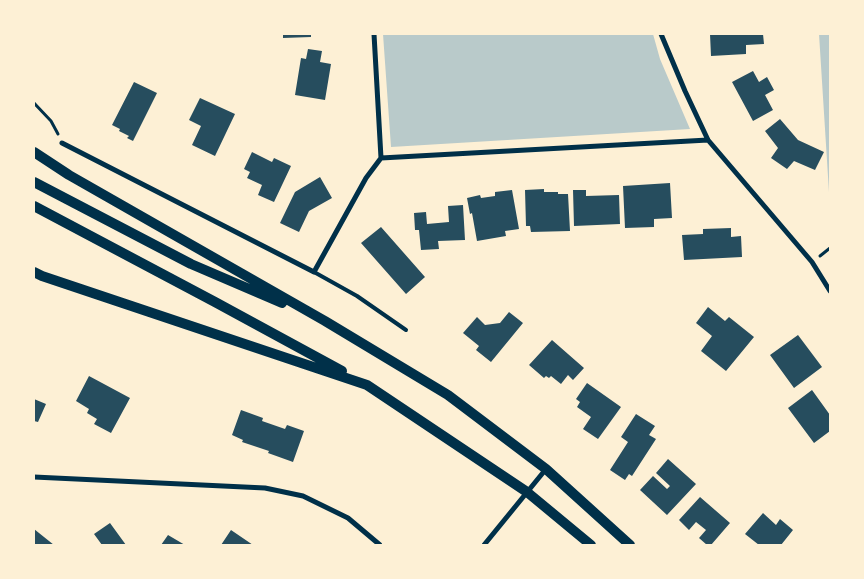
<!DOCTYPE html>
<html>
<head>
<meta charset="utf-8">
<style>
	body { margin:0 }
	#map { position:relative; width:864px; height:579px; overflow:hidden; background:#fdf0d5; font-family:"Fira Sans Condensed",sans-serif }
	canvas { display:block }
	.frame { position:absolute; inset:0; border:35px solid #fdf0d5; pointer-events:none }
</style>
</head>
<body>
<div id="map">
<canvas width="864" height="579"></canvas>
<div class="frame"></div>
</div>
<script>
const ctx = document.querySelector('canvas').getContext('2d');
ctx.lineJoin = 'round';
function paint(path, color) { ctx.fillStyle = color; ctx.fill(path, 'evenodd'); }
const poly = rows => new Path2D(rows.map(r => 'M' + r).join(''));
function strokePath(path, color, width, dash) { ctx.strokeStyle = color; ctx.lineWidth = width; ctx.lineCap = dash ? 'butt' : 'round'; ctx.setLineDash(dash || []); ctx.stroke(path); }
paint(poly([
	[383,34,653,34,660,59,690,129,391,147],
	[819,34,830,34,830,208]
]), '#b9caca');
paint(poly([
	[283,34,311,34,311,37,283,38],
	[710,34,763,34,764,44,746,45,746,54,711,56],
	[308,49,322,51,320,62,331,64,325,100,295,95,301,58,306,59],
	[753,71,759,82,767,77,774,90,765,95,773,110,753,121,732,82],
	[134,82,157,93,133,141,127,138,129,136,119,131,120,129,112,125],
	[200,98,235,114,215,156,192,145,201,126,189,120],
	[780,119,798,140,824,152,815,170,794,161,787,169,771,158,778,148,765,131],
	[252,152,272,162,274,158,291,166,274,202,258,195,262,185,247,178,250,172,244,169],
	[320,177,332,198,309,211,299,232,280,223,295,192],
	[670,183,672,218,654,219,654,227,625,228,623,186],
	[544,189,544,192,558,192,558,194,568,194,570,231,531,232,530,226,526,226,525,190],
	[512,190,519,229,505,231,506,236,477,241,472,213,470,214,467,198,480,195,481,198,495,196,495,192],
	[573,190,586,190,586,196,619,195,620,224,574,226],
	[463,205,465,240,438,241,439,249,421,250,419,230,415,230,414,213,426,212,427,224,449,222,448,206],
	[381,227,425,277,406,294,361,243],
	[731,228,731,237,741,236,742,257,684,260,682,235,703,234,703,229],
	[708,307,725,321,729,317,754,337,726,371,701,351,712,336,696,323],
	[509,312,523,323,491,362,476,350,479,346,463,333,477,317,485,325,500,323],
	[798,335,822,367,794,388,770,355],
	[552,340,584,368,573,380,568,375,561,384,551,376,549,378,546,376,544,378,529,365],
	[89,376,130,398,111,433,94,424,97,419,87,413,89,409,76,401],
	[587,383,621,407,598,439,583,429,591,417,577,407,580,402,576,399],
	[812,390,830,415,830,414,830,431,814,443,788,408],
	[34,399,46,404,38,422,34,421],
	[241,410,263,418,262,421,285,429,287,425,304,431,293,462,268,453,269,451,242,442,243,440,232,435],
	[636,414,655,426,649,435,656,439,632,476,629,474,625,480,610,470,628,442,621,437],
	[668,459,696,484,667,515,640,490,653,476,667,489,670,486,656,473],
	[700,497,730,523,711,545,707,545,699,538,706,530,696,522,689,530,679,520],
	[763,513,776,525,780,519,793,530,781,545,759,545,745,534],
	[110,523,126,545,102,545,94,534],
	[34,529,54,545,34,545],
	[231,530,253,545,221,545],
	[168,535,185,545,161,545]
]), '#264d5e');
strokePath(poly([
	[34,103,51,121,58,134],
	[820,256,830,248]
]), '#003049', 3);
strokePath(poly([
	[314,272,357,296,406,330]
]), '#003049', 4);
strokePath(poly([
	[661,34,685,91,708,140,812,262,830,291],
	[62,143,314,272,366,178,381,158,374,34],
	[381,158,708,140],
	[34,477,265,488,303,496,348,518,380,545],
	[484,545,546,469]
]), '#003049', 5);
strokePath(poly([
	[34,152,69,175,325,321,448,395,546,469,630,545],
	[34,182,191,264,282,303],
	[34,206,215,302,342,371],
	[34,272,42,276,367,385,527,492,591,545]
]), '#003049', 10);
</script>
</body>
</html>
